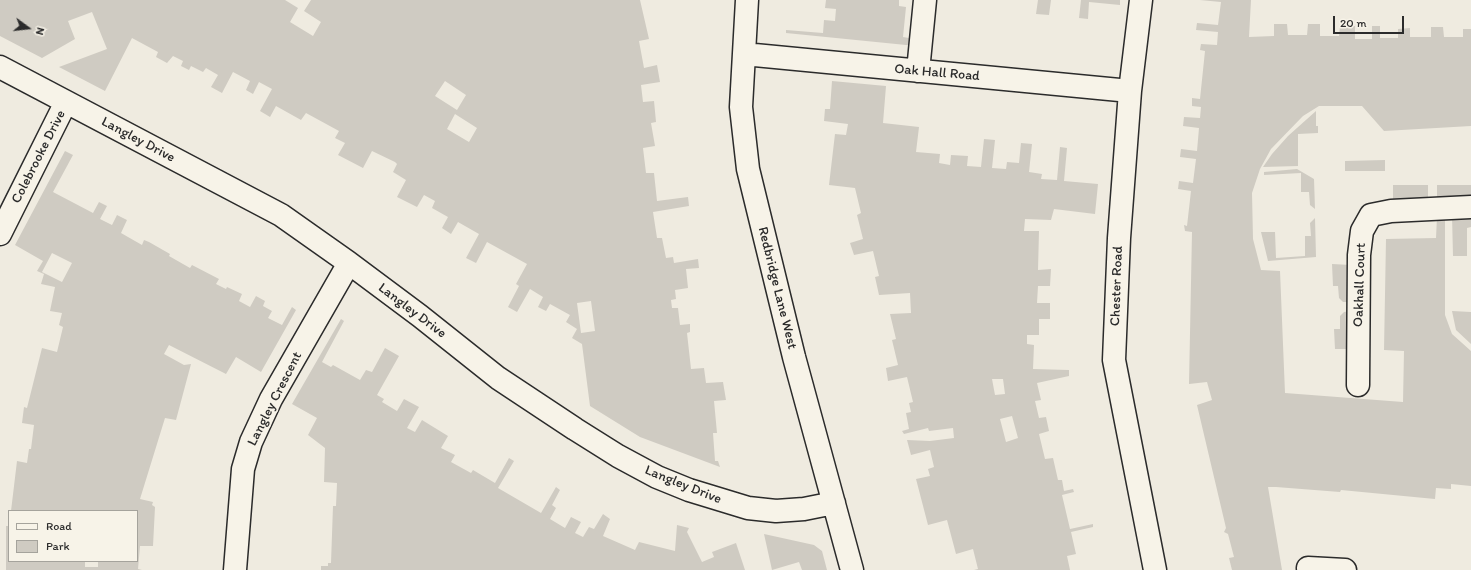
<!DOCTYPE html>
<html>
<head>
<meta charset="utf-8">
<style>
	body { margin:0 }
	#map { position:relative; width:1471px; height:570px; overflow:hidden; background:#efebe0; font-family:Itim,sans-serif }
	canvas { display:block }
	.legend { position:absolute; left:8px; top:510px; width:130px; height:52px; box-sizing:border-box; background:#f7f3e8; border:1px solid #a5a39c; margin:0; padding:5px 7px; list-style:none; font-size:12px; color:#2b2b2b }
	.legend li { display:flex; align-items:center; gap:8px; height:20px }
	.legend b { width:20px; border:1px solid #a5a39c }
	.north { position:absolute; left:8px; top:8px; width:40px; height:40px; -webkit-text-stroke:3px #f7f3e8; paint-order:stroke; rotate:105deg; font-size:11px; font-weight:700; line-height:16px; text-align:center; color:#2b2b2b }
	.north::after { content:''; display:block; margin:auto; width:14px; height:18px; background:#2b2b2b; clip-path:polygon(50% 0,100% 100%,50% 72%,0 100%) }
	.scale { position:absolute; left:1333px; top:16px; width:71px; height:18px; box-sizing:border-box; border:2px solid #2b2b2b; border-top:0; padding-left:5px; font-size:12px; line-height:14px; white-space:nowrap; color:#2b2b2b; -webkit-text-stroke:3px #f7f3e8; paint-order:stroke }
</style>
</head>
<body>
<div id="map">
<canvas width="1471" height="570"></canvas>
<ul class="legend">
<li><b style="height:5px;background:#f7f3e8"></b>Road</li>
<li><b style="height:11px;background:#cfcbc2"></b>Park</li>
</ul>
<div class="north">N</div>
<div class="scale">20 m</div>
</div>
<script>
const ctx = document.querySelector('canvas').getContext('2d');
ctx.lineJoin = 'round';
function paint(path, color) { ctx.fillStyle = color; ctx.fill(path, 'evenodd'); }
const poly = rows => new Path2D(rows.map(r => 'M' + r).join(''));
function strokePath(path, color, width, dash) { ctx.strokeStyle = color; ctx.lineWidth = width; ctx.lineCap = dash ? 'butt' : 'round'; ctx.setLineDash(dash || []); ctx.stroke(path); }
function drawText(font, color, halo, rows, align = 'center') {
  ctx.font = font + ' Itim,sans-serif'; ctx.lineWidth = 3.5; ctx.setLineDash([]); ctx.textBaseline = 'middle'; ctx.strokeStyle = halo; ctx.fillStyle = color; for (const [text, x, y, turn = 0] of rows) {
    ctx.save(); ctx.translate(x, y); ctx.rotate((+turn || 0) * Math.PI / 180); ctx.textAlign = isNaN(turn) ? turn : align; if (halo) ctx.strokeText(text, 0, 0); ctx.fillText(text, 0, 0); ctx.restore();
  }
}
paint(poly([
	[0,0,285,0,298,8,290,22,313,36,321,22,304,11,311,0,640,0,649,39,639,41,644,68,657,65,660,82,641,85,643,102,654,101,656,122,651,123,655,146,643,148,646,173,654,173,657,201,688,197,689,206,653,212,657,238,662,238,666,258,673,257,674,263,698,259,699,268,686,269,688,288,675,290,676,299,671,300,672,308,678,308,680,325,690,324,690,332,687,333,691,369,704,368,706,383,723,382,726,400,714,401,717,433,713,433,715,461,718,461,720,467,640,437,590,406,582,344,572,338,577,329,566,322,570,315,550,304,546,311,538,307,543,297,530,289,517,312,508,307,519,286,516,284,527,264,487,242,476,263,466,258,479,234,458,222,451,234,442,228,448,217,432,208,435,201,424,195,417,207,397,197,406,180,393,172,397,164,395,162,372,151,363,168,338,155,345,143,335,138,339,131,306,113,301,120,276,106,270,117,260,111,272,89,259,82,253,94,246,90,250,81,233,72,222,93,211,87,218,75,206,68,203,72,191,66,189,70,181,66,183,61,173,56,167,63,156,57,158,52,132,38,105,91,59,67,107,49,92,12,68,21,75,39,42,58,0,36],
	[445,81,466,95,457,110,435,96],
	[455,114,477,128,469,142,447,129],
	[591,301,595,331,581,333,577,303],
	[826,0,899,0,899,6,906,7,903,37,915,39,916,46,786,33,786,30,823,33,824,20,835,21,836,9,825,8],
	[1038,0,1051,0,1049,15,1036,14],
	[1081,0,1120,0,1120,5,1089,2,1088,19,1079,18],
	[1200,0,1251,0,1249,37,1274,36,1274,24,1287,24,1288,35,1307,35,1308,24,1320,24,1320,36,1339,36,1340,26,1355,26,1355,39,1372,39,1372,26,1380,26,1380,38,1398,38,1398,29,1410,28,1410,37,1431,37,1431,27,1443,27,1444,37,1463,37,1463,29,1471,29,1471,126,1384,131,1362,106,1319,106,1303,116,1271,149,1260,169,1252,193,1253,239,1261,270,1280,271,1285,393,1403,402,1404,351,1384,350,1386,239,1436,238,1437,217,1445,217,1445,315,1452,334,1471,351,1471,486,1451,484,1451,489,1436,488,1435,499,1341,490,1340,492,1276,487,1268,487,1282,570,1232,570,1229,558,1234,557,1228,534,1224,532,1226,528,1197,405,1212,400,1207,382,1189,384,1192,232,1185,231,1184,225,1187,226,1191,191,1178,189,1179,181,1193,183,1196,159,1180,157,1181,149,1197,151,1199,128,1183,126,1184,117,1200,118,1201,107,1192,106,1192,98,1200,99,1205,51,1200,50,1201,44,1217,45,1218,32,1196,30,1197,23,1218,25,1221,2],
	[832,81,886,86,883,123,919,127,916,152,940,154,939,163,950,165,951,155,968,156,967,166,981,167,984,139,995,140,992,168,1006,169,1007,162,1019,163,1021,143,1032,144,1029,172,1042,174,1041,179,1057,180,1060,147,1067,148,1064,181,1098,184,1095,214,1054,209,1051,220,1025,219,1024,231,1039,231,1038,270,1051,269,1050,286,1038,286,1037,303,1050,303,1050,319,1039,319,1039,335,1027,335,1027,344,1034,345,1033,369,1069,370,1069,376,1037,383,1041,400,1035,401,1039,418,1046,417,1049,431,1039,434,1045,459,1053,458,1058,480,1062,480,1064,491,1073,489,1074,492,1062,495,1070,529,1093,524,1093,527,1071,532,1076,554,1067,556,1070,570,974,570,978,569,973,549,956,554,947,520,928,525,916,479,930,476,928,469,934,467,930,450,911,455,907,440,930,441,954,438,953,428,929,431,928,428,904,434,902,431,909,429,906,413,911,412,909,403,913,402,907,377,888,381,886,368,898,365,892,340,896,339,890,314,911,313,910,293,879,295,875,277,879,276,873,251,854,255,850,243,863,239,857,215,861,213,855,188,829,185,835,134,846,135,848,124,824,121,825,109,830,109],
	[1003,379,1005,394,995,395,992,379],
	[1012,416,1018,438,1006,442,1000,419],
	[1316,111,1316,126,1318,126,1318,133,1298,134,1298,166,1263,167,1272,154,1288,136],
	[65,151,73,155,53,192,93,213,99,202,107,206,100,219,112,225,117,215,127,220,121,233,142,245,144,240,149,242,170,254,169,256,190,268,192,265,219,279,216,284,226,289,227,287,242,294,239,301,250,307,256,296,265,301,263,306,272,311,268,318,282,325,292,307,296,310,261,372,236,357,226,374,169,345,164,354,184,365,191,364,176,420,165,418,140,499,153,502,152,505,155,507,153,546,140,546,138,569,142,570,6,570,6,526,8,526,9,517,9,561,85,561,85,567,98,567,98,561,137,561,137,511,11,511,17,461,27,463,29,449,31,449,34,425,22,423,24,407,27,408,42,348,57,352,63,327,59,325,62,313,50,311,55,287,41,284,44,274,37,271,43,261,15,245],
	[52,253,72,263,62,282,42,272],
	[1385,160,1385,171,1345,171,1345,161],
	[1297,169,1314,179,1315,209,1310,205,1309,192,1301,192,1301,173,1264,175,1264,172],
	[1393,185,1428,185,1428,200,1393,200],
	[1437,185,1471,185,1471,197,1437,198],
	[1452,215,1471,215,1471,227,1467,228,1467,256,1453,256],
	[1315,218,1316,257,1268,261,1261,232,1275,232,1276,258,1305,256,1305,236,1311,236,1310,223],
	[1332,264,1351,265,1351,302,1343,302,1339,298,1338,286,1333,286],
	[1351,311,1351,349,1335,349,1334,329,1340,329,1340,316,1344,312],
	[1452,311,1471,312,1471,344,1456,330],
	[341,319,344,321,322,362,331,367,333,365,360,380,366,370,372,372,385,348,399,356,377,395,384,399,382,402,397,411,404,399,419,407,407,428,415,432,422,420,448,436,441,448,455,455,451,462,471,473,473,470,495,483,509,458,514,461,498,488,541,513,556,487,560,490,552,505,556,508,550,519,565,528,571,517,581,522,575,533,583,537,589,527,594,529,603,514,610,519,603,536,635,550,639,542,675,551,677,525,689,528,687,532,702,562,714,557,712,552,736,543,745,570,321,570,321,566,328,566,328,563,331,563,333,506,336,506,337,483,324,482,325,448,308,435,317,418,292,404],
	[764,534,814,545,822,551,827,570,802,570,799,562,772,570]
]), '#cfcbc2');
const minor = poly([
	[747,0,741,107,748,169,794,357,852,570],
	[1141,0,1130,91,1119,238,1114,360,1155,570],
	[744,54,1130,91],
	[0,67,281,215,349,263,420,316,498,378,575,429,618,456,657,477,689,490,748,508,776,511,804,509,834,503],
	[918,71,925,0],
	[0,234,66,102],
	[1358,385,1359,255,1362,231,1371,215,1391,211,1471,207],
	[1308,568,1345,570],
	[235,570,243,469,251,442,271,399,349,263]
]);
strokePath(minor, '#2b2b2b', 25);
strokePath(minor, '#f7f3e8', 22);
drawText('14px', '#2b2b2b', '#f7f3e8', [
	["Oak Hall Road",937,73,5],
	["Langley Drive",138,140,28],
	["Colebrooke Drive",39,157,-63],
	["Oakhall Court",1360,285,-88],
	["Chester Road",1117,286,-88],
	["Redbridge Lane West",777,288,76],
	["Langley Drive",412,311,37],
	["Langley Crescent",275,399,-63],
	["Langley Drive",683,485,22]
]);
</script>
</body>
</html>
